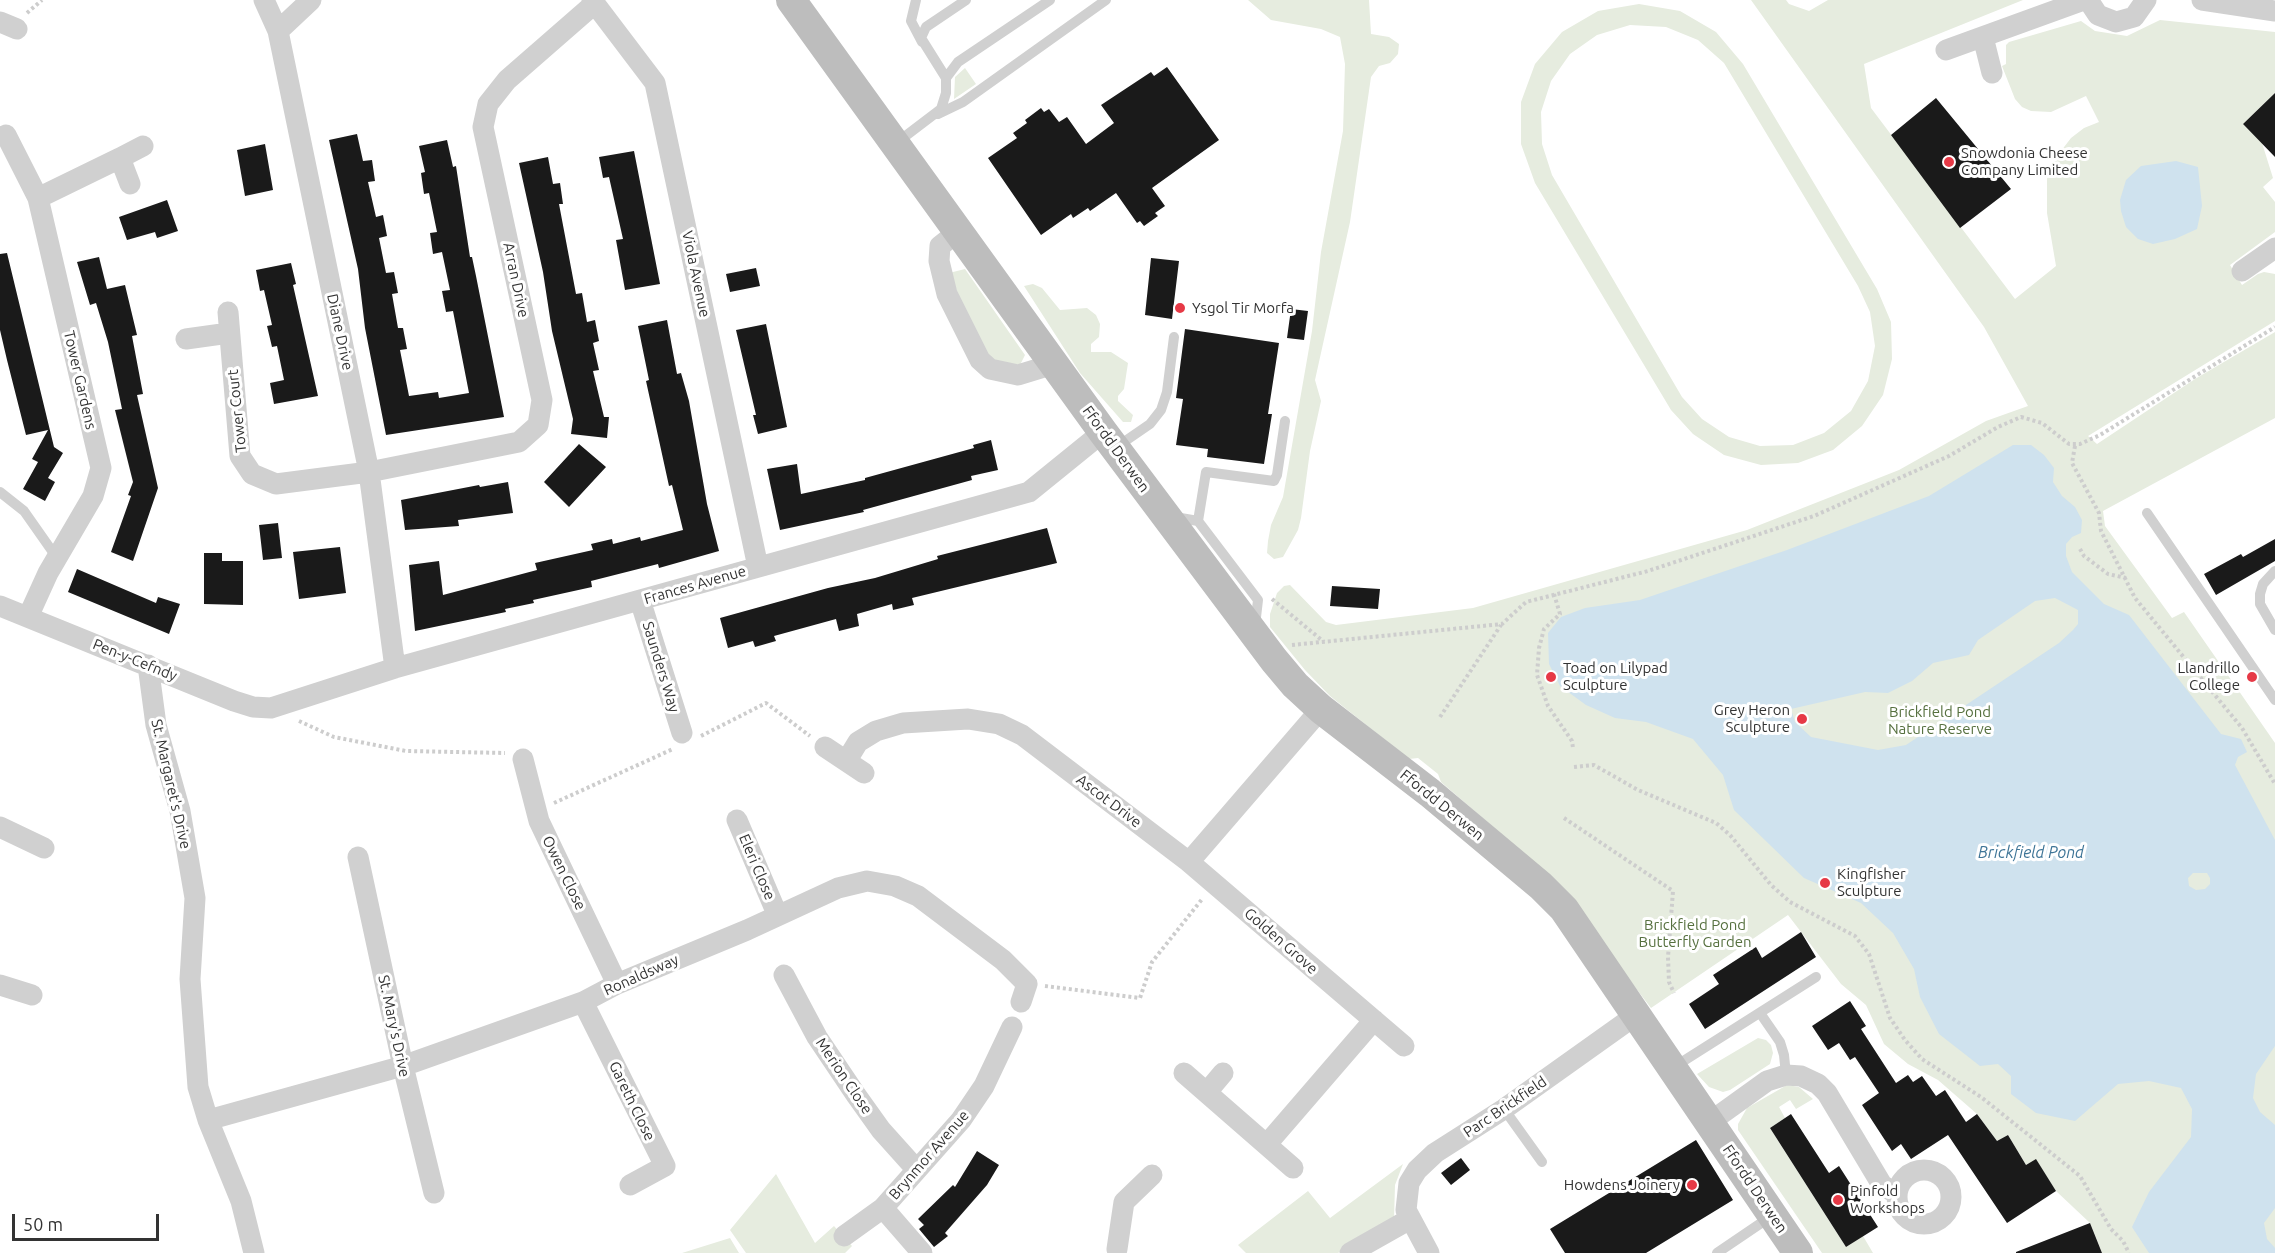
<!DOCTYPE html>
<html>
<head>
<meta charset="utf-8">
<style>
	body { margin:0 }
	#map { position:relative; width:2275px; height:1253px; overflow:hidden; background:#fff; font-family:Ubuntu,sans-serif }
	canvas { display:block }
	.scale { position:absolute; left:12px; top:1214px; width:147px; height:27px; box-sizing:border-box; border:3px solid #333; border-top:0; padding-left:8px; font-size:18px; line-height:21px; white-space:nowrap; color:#333; -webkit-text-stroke:4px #fff; paint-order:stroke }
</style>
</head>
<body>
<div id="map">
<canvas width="2275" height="1253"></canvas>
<div class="scale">50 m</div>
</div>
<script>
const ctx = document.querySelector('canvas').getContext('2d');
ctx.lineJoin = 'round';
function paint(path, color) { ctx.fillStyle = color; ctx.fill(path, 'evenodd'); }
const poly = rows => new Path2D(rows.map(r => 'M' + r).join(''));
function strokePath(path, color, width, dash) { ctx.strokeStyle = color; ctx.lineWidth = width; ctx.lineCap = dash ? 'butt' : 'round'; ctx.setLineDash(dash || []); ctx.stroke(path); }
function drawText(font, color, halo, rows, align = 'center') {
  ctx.font = font + ' Ubuntu,sans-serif'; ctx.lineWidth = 6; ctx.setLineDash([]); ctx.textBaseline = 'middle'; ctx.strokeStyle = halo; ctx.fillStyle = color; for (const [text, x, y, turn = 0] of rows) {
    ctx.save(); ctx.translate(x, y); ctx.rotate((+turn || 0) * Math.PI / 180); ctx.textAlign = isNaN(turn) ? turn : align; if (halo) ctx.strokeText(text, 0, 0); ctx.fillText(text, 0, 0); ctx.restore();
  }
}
paint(poly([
	[1248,0,1369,0,1371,34,1389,37,1399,44,1398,54,1390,63,1379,66,1371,77,1350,222,1315,380,1321,401,1310,451,1301,518,1298,530,1283,557,1274,559,1267,553,1268,541,1271,525,1283,497,1312,331,1321,252,1343,131,1345,64,1340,37,1321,29,1271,20],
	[1751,0,1786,0,1789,4,1809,11,1828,0,2023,0,1864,64,1871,108,2015,299,2056,266,2047,213,2047,179,2051,164,2071,138,2084,128,2099,122,2086,96,2051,112,2031,111,2022,107,2015,99,2002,66,2006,64,2006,45,2009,42,2081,21,2095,31,2127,36,2160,20,2275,32,2275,93,2243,124,2262,143,2273,178,2263,187,2275,202,2275,232,2230,265,2242,285,2258,274,2264,272,2275,274,2275,321,2088,436,2097,444,2195,379,2275,332,2275,418,2103,511,2105,526,2172,618,2184,612,2275,743,2275,1253,2102,1253,2090,1223,2056,1191,2036,1160,2026,1165,2008,1135,1997,1141,1977,1114,1938,1080,1908,1064,1884,1044,1866,1005,1841,984,1788,915,1651,1008,1570,902,1529,858,1441,782,1438,774,1418,758,1409,759,1330,696,1305,670,1270,627,1270,614,1277,593,1284,586,1290,585,1326,622,1336,625,1473,608,1747,530,1899,470,1986,421,2028,406,1984,327],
	[1639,4,1680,11,1716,32,1743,64,1877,289,1891,322,1892,359,1883,395,1862,426,1833,450,1798,463,1761,465,1724,455,1693,434,1671,410,1535,183,1521,144,1521,102,1535,64,1562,32,1598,11],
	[1630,25,1666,27,1698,40,1724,63,1858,286,1870,312,1875,346,1868,381,1851,411,1824,433,1793,445,1760,446,1729,437,1702,419,1682,397,1552,175,1542,144,1541,112,1551,81,1570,54,1597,35],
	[965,68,976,84,954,99,955,77],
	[965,269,1025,355,1020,365,995,361,984,353,949,273],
	[1033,284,1042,288,1060,310,1087,308,1096,315,1100,324,1099,337,1091,344,1091,352,1111,352,1128,363,1124,389,1118,396,1118,401,1133,415,1131,422,1123,422,1080,373,1024,286],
	[1758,1038,1766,1040,1771,1045,1773,1053,1770,1064,1730,1090,1723,1092,1709,1087,1697,1074],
	[1787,1085,1799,1087,1813,1099,1796,1109,1790,1100,1779,1107,1785,1118,1770,1128,1846,1247,1863,1236,1873,1253,1822,1253,1738,1130,1738,1124,1747,1108],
	[1403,1164,1395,1185,1394,1219,1338,1253,1246,1253,1238,1245,1308,1191,1330,1218],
	[776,1174,815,1243,834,1226,852,1246,845,1253,746,1253,730,1230],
	[730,1238,739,1253,682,1253]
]), '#e6ecdf');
paint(poly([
	[2176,161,2198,167,2202,206,2197,229,2175,239,2153,244,2138,239,2126,227,2121,211,2120,200,2126,180,2141,166],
	[2013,445,2031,445,2044,455,2054,468,2053,482,2062,496,2075,507,2082,520,2081,533,2072,537,2066,544,2066,556,2072,572,2104,604,2129,615,2221,734,2241,739,2247,752,2238,757,2235,765,2275,840,2275,1046,2256,1074,2253,1098,2260,1112,2275,1125,2275,1208,2264,1223,2267,1239,2275,1248,2275,1253,2149,1253,2132,1227,2149,1192,2191,1137,2192,1109,2181,1088,2149,1081,2118,1084,2075,1121,2036,1113,2011,1094,2011,1076,1998,1064,1980,1066,1939,1034,1920,997,1914,969,1893,933,1861,903,1804,878,1734,810,1723,775,1693,739,1646,722,1615,718,1586,705,1560,686,1549,664,1548,633,1561,617,1585,608,1640,600,1787,550,1929,496],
	[2055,598,2078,610,2078,624,2073,630,2059,643,1906,745,1878,750,1811,737,1795,722,1791,709,1865,692,1888,693,1912,681,1933,663,1969,655,1978,640,2035,601],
	[2193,873,2207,873,2210,878,2210,884,2205,889,2196,890,2189,886,2188,878]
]), '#cfe2ee');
paint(poly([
	[1167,67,1219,140,1152,188,1165,206,1155,213,1158,216,1144,226,1140,221,1137,223,1116,193,1090,211,1088,208,1073,218,1071,214,1041,235,988,158,1017,138,1013,133,1027,123,1025,120,1041,108,1044,112,1049,109,1059,122,1067,117,1086,144,1114,123,1101,105,1151,72,1154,76],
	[2275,93,2275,157,2243,124],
	[1936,98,2011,189,1960,228,1891,135],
	[357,134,363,161,372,160,375,181,368,182,376,217,383,215,387,236,379,238,386,273,394,272,398,293,392,294,398,328,403,328,407,349,400,350,409,396,438,392,439,398,469,393,453,311,446,312,442,291,450,290,442,252,433,254,430,233,437,232,429,193,424,194,421,173,425,172,419,146,447,140,453,167,456,166,470,257,472,257,476,276,504,417,386,435,365,328,358,269,329,140],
	[265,144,273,190,245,196,237,150],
	[634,151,660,284,625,290,616,240,623,239,609,177,603,178,599,157],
	[548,157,553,184,560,183,563,204,559,204,576,294,582,293,587,322,595,320,599,341,593,343,599,370,593,371,604,417,609,417,607,438,571,434,573,419,552,331,543,272,519,163],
	[167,200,178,231,157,238,155,232,127,240,119,217],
	[7,253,54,447,63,453,48,478,55,482,45,501,23,489,38,462,32,459,48,430,26,435,7,360,0,330,0,254],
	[99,257,107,289,125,285,137,335,132,336,143,394,137,395,158,488,133,561,111,552,131,496,128,495,133,482,115,410,122,409,108,342,96,303,90,305,77,262],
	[1151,258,1179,261,1172,319,1145,315],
	[291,263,296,284,293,285,318,396,274,404,270,383,284,380,277,346,272,347,267,326,272,325,264,290,260,291,256,270],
	[756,268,760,286,730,292,726,274],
	[1291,309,1308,311,1304,340,1287,338],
	[667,320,677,374,681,373,689,401,707,504,719,551,659,568,658,564,591,581,592,587,533,600,534,603,505,609,506,612,415,631,409,565,439,561,443,595,537,570,535,563,593,550,591,544,612,539,613,544,640,537,641,541,683,530,672,485,669,486,646,381,649,380,638,326],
	[766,324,787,427,758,434,753,415,756,415,736,330],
	[1185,329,1279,343,1268,414,1272,414,1264,464,1207,457,1208,449,1176,445,1183,399,1176,398],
	[991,440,998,470,971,476,972,480,863,510,864,512,780,530,767,469,797,464,801,494,865,480,865,478,974,448,973,445],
	[579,444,606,467,569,507,544,482],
	[508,482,513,513,458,520,459,526,405,530,401,500,479,485,480,487],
	[278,523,282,558,263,560,259,525],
	[1047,528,1057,563,912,598,914,605,893,610,892,604,857,614,859,626,839,631,836,619,774,636,776,641,755,647,753,641,728,648,720,618,828,588,875,578,938,559,937,556],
	[2275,539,2275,561,2216,595,2204,574,2241,554,2243,557],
	[340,547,346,593,299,599,293,552],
	[204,553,222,553,222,561,243,561,243,605,204,604],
	[77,569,156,603,158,597,180,604,169,634,68,592],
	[1332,586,1380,589,1378,609,1330,606],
	[1801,932,1816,957,1705,1029,1689,1004,1719,984,1713,975,1756,947,1762,958],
	[1850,1001,1866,1026,1861,1029,1896,1083,1908,1075,1913,1082,1922,1076,1936,1096,1945,1090,1966,1122,1977,1114,1997,1141,2008,1135,2026,1165,2036,1159,2056,1191,2007,1223,1948,1135,1911,1159,1901,1144,1892,1151,1862,1105,1879,1093,1855,1057,1850,1060,1839,1043,1828,1050,1812,1026],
	[1791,1114,1829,1173,1839,1166,1878,1227,1846,1247,1770,1128],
	[1696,1140,1733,1200,1646,1253,1565,1253,1550,1229],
	[977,1151,999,1165,987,1185,945,1233,948,1236,934,1247,919,1229,924,1225,918,1219,953,1185,955,1187],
	[1461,1158,1470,1170,1451,1185,1441,1173],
	[2090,1223,2102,1253,2016,1253,2016,1252]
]), '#1a1a1a');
strokePath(poly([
	[27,13,42,0],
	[2075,446,2072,463,2099,513,2101,531,2135,598,2242,728,2275,784],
	[2080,549,2084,556,2108,574,2126,578],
	[1554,594,1560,614,1544,629,1539,648,1537,675,1548,706,1572,741,1573,748],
	[1272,599,1324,642],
	[1292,645,1502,624,1526,602,1648,571,1814,516,1949,456,1998,427,2021,417,2042,423,2069,444,2080,444,2100,435,2275,327],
	[1440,717,1501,625],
	[299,721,334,737,406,751,505,753],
	[701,736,766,703,810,736],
	[1574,767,1594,765,1638,790,1716,823,1730,835,1771,885,1790,902,1855,936,1869,954,1890,1018,1905,1040,1922,1059,1981,1097,2080,1176,2111,1229,2123,1241,2129,1253],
	[554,803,673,749],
	[1564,818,1673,891,1668,957,1669,982,1674,993],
	[1045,986,1140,998,1152,962,1203,898]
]), '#cdcdcd', 4, [3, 3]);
strokePath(poly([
	[916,0,911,21,922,42],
	[946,78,921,38,926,27,966,0],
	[938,114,963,102,1106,0],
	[895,144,941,109,946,93,946,78,958,62,1050,0],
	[1118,446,1150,424,1161,410,1167,392,1174,337],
	[0,492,24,511,57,558],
	[2147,513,2275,700],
	[1175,517,1198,521,1258,600,1255,626],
	[1198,521,1206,472,1274,481,1277,475,1285,421],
	[2275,571,2263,584,2260,594,2260,604,2275,630],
	[1760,1013,1780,1042,1784,1055,1786,1075],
	[1674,1067,1816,977],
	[1504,1109,1542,1162],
	[1717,1253,1770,1217]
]), '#d0d0d0', 10);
strokePath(poly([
	[264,0,278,31,369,472,395,668],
	[592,0,655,83,758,567],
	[2088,0,2098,15,2116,22,2134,17,2146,0],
	[2202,0,2275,11],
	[0,22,17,29],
	[278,31,311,0],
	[1983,37,1992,73],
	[1946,50,2084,0],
	[6,135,38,198,101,468,93,496,48,573,28,617],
	[120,158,143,146],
	[38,198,120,158,130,184],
	[959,231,940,246,939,261,947,294,980,360,990,369,1018,375,1054,364],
	[2242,271,2275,248],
	[228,312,240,456,252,474,276,484,369,472,519,442,538,425,542,400,483,127,488,104,507,80,594,4],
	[186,339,229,333],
	[640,600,682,733],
	[0,606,234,701,253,707,271,708,395,668,1029,492,1103,432],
	[148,665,156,725,180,811,195,898,190,979,198,1087,208,1120,241,1201,254,1253],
	[825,747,864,773],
	[523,759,539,821,617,984],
	[847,760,858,742,876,731,903,723,968,719,999,724,1022,735,1189,862,1321,709],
	[737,820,777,914],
	[0,827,44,848],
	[358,857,403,1066,434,1193],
	[1189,862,1404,1046],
	[784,975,817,1037,856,1095,881,1130,916,1169],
	[0,985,32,995],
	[583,1002,665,1166,630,1185],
	[1184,1073,1293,1168],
	[1207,1092,1223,1073],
	[208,1120,403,1066,583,1002,617,984,747,930,838,888,867,881,895,886,918,896,1003,960,1027,984,1021,1002],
	[1710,1122,1767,1081,1786,1075,1801,1076,1818,1084,1827,1093,1882,1185,1897,1194],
	[1267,1144,1374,1020],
	'1897 1197a27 27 0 1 1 54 0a27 27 0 1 1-54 0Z',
	[883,1208,922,1253],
	[844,1236,883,1208,961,1120,984,1086,1012,1027],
	[1117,1249,1124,1202,1152,1175],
	[1350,1253,1410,1219],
	[1429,1253,1406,1210,1409,1183,1417,1170,1435,1153,1504,1109,1636,1015]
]), '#d0d0d0', 21);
strokePath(poly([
	[791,0,1103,432,1274,660,1295,685,1321,709,1430,793,1541,886,1564,909,1798,1253]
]), '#bdbdbd', 30);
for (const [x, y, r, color] of [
	[1949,162,6,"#e63946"],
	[1180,308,6,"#e63946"],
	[1551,677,6,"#e63946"],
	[2252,677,6,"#e63946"],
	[1802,719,6,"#e63946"],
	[1825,883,6,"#e63946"],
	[1692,1185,6,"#e63946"],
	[1838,1200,6,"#e63946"]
]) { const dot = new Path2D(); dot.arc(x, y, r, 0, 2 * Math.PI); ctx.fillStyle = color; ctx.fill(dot); strokePath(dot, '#fff', 2); }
drawText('15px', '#333', '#fff', [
	["Snowdonia Cheese",1961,153],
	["Company Limited",1961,170],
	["Ysgol Tir Morfa",1192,308],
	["Toad on Lilypad",1563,668],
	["Sculpture",1563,685],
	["Llandrillo",2240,668,"right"],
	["College",2240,685,"right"],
	["Grey Heron",1790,710,"right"],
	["Sculpture",1790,727,"right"],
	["Kingfisher",1837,874],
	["Sculpture",1837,891],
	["Howdens Joinery",1680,1185,"right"],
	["Pinfold",1850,1191],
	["Workshops",1850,1208]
], 'left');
drawText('15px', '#333', '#fff', [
	["Viola Avenue",696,274,78],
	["Arran Drive",516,280,78],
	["Diane Drive",340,332,78],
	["Tower Gardens",80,380,77],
	["Tower Court",237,411,-96],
	["Ffordd Derwen",1116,449,54],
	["Frances Avenue",695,585,-16],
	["Pen-y-Cefndy",135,660,22],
	["Saunders Way",661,667,73],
	["St. Margaret's Drive",171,784,77],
	["Ascot Drive",1109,801,37],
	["Ffordd Derwen",1442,805,39],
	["Eleri Close",757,867,67],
	["Owen Close",564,873,64],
	["Golden Grove",1281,941,41],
	["Ronaldsway",641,975,-24],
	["St. Mary's Drive",394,1026,78],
	["Merion Close",844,1076,56],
	["Gareth Close",632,1101,64],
	["Parc Brickfield",1505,1107,-34],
	["Brynmor Avenue",929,1155,-49],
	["Ffordd Derwen",1755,1189,56]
]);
drawText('15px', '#56703f', '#fff', [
	["Brickfield Pond",1940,712],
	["Nature Reserve",1940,729],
	["Brickfield Pond",1695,925],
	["Butterfly Garden",1695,942]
]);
drawText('italic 16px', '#3f7597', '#fff', [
	["Brickfield Pond",2031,853]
]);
</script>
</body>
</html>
